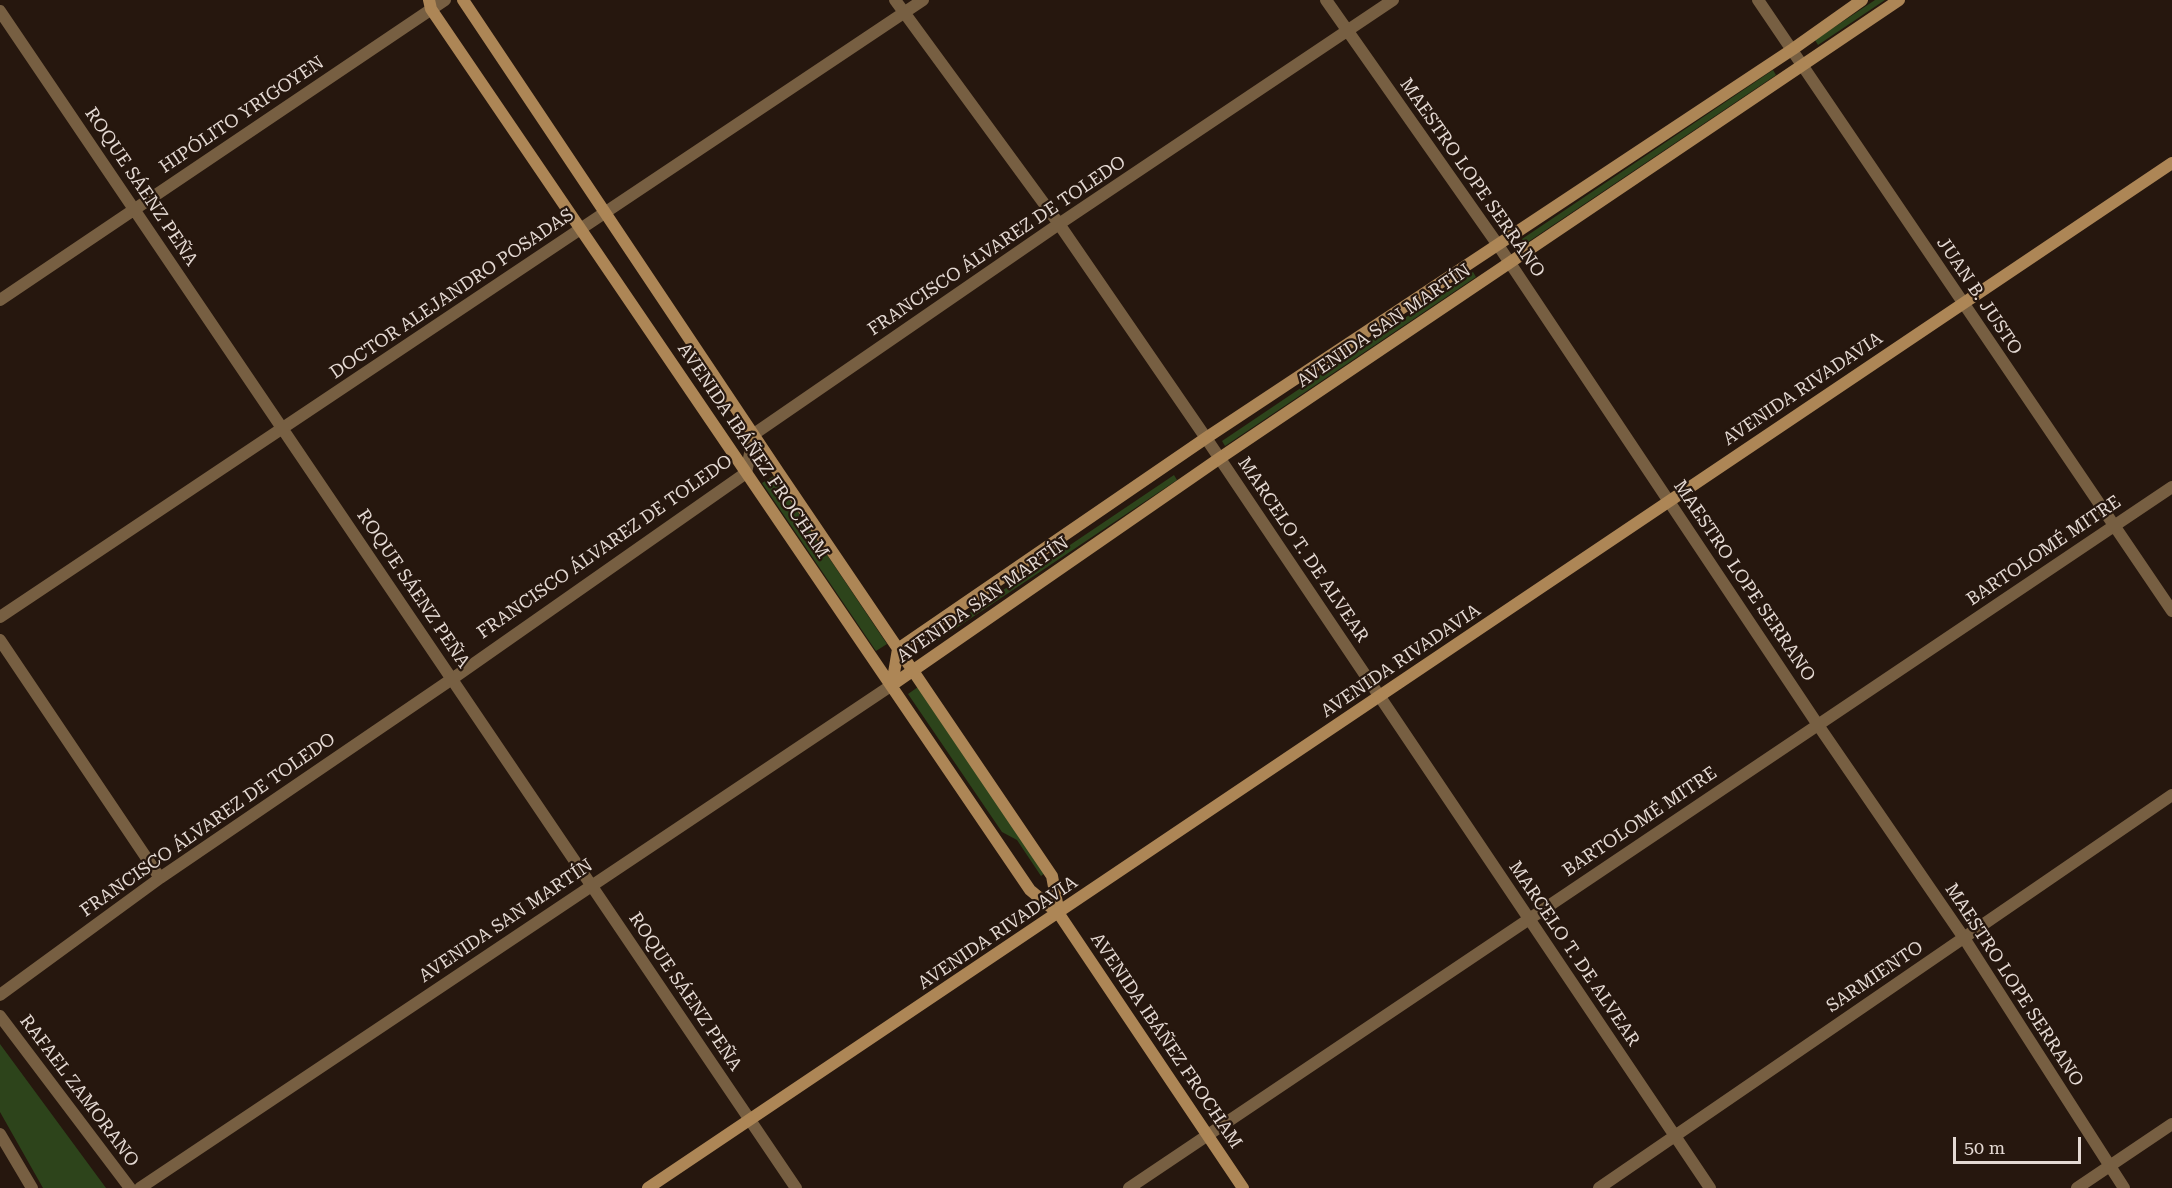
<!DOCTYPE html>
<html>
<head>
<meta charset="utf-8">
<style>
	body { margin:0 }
	#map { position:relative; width:2172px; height:1188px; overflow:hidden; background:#26170e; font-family:"Roboto Serif",serif }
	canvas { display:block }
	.scale { position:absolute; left:1953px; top:1137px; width:128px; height:27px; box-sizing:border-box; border:3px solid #e4d9d3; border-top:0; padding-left:8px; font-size:18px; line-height:21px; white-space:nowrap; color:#e4d9d3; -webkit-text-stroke:4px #26170e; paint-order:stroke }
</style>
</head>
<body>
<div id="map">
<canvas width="2172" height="1188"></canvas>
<div class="scale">50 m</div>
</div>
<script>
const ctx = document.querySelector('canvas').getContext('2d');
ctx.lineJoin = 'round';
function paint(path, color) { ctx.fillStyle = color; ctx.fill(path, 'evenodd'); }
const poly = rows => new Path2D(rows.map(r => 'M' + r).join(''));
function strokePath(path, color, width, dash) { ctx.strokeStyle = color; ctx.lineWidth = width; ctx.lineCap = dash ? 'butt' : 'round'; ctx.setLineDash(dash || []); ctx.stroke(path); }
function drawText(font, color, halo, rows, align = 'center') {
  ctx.font = font + ' "Roboto Serif",serif'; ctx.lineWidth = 4.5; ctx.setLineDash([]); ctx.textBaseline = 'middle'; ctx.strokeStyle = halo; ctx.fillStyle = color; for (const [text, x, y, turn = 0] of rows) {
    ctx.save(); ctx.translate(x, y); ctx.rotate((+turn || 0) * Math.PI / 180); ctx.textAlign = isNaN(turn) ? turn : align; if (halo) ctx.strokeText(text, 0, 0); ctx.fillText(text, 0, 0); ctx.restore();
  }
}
paint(poly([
	[1875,0,1885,0,1818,45,1815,40],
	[1773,70,1776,75,1525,244,1522,239],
	[1473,272,1476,277,1225,446,1222,441],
	[1174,475,1177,480,925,649,923,644],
	[774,476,887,644,876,651,762,483],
	[918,687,1045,873,1041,876,1017,840,1002,832,908,694],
	[0,1044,106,1188,43,1188,0,1112]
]), '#2d441b');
strokePath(poly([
	[895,0,1059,224,1206,438,1710,1188],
	[1326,0,1498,245,1818,725,1964,938,2124,1188],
	[1758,0,2172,611],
	[0,11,796,1188],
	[0,300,445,0],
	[0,617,923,0],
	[0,640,160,878],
	[0,995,160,878,452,679,746,473,754,434,1059,224,1393,0],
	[0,1016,130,1188],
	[0,1134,32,1188],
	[140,1188,892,685],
	[1129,1188,2172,487],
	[1599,1188,2172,795],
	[2077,1188,2172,1124]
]), '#775f42', 12);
strokePath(poly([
	[429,0,431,9,1030,890,1059,914,1243,1188],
	[463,0,779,473,1052,876,1059,914],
	[892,685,1220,458,1899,0],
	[892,685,898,649,1206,438,1793,49,1862,0],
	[648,1188,2172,163]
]), '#ad8656', 12);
drawText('18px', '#e4d9d3', '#26170e', [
	["HIPÓLITO YRIGOYEN",242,115,-34],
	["MAESTRO LOPE SERRANO",1472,178,55],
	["ROQUE SÁENZ PEÑA",141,187,56],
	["FRANCISCO ÁLVAREZ DE TOLEDO",997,246,-34],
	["DOCTOR ALEJANDRO POSADAS",452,294,-34],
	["JUAN B. JUSTO",1979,296,56],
	["AVENIDA SAN MARTÍN",1384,326,-34],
	["AVENIDA RIVADAVIA",1803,389,-34],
	["AVENIDA IBÁÑEZ FROCHAM",753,451,56],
	["FRANCISCO ÁLVAREZ DE TOLEDO",605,547,-35],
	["MARCELO T. DE ALVEAR",1303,550,56],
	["BARTOLOMÉ MITRE",2044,551,-34],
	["MAESTRO LOPE SERRANO",1744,581,56],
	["ROQUE SÁENZ PEÑA",413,589,56],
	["AVENIDA SAN MARTÍN",983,600,-35],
	["AVENIDA RIVADAVIA",1401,661,-34],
	["BARTOLOMÉ MITRE",1640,822,-34],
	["FRANCISCO ÁLVAREZ DE TOLEDO",208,825,-35],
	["AVENIDA SAN MARTÍN",506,921,-34],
	["AVENIDA RIVADAVIA",998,933,-34],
	["MARCELO T. DE ALVEAR",1574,954,56],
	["SARMIENTO",1875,977,-34],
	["MAESTRO LOPE SERRANO",2014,985,57],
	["ROQUE SÁENZ PEÑA",685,992,56],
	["AVENIDA IBÁÑEZ FROCHAM",1166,1041,56],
	["RAFAEL ZAMORANO",79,1091,53]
]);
</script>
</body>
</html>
